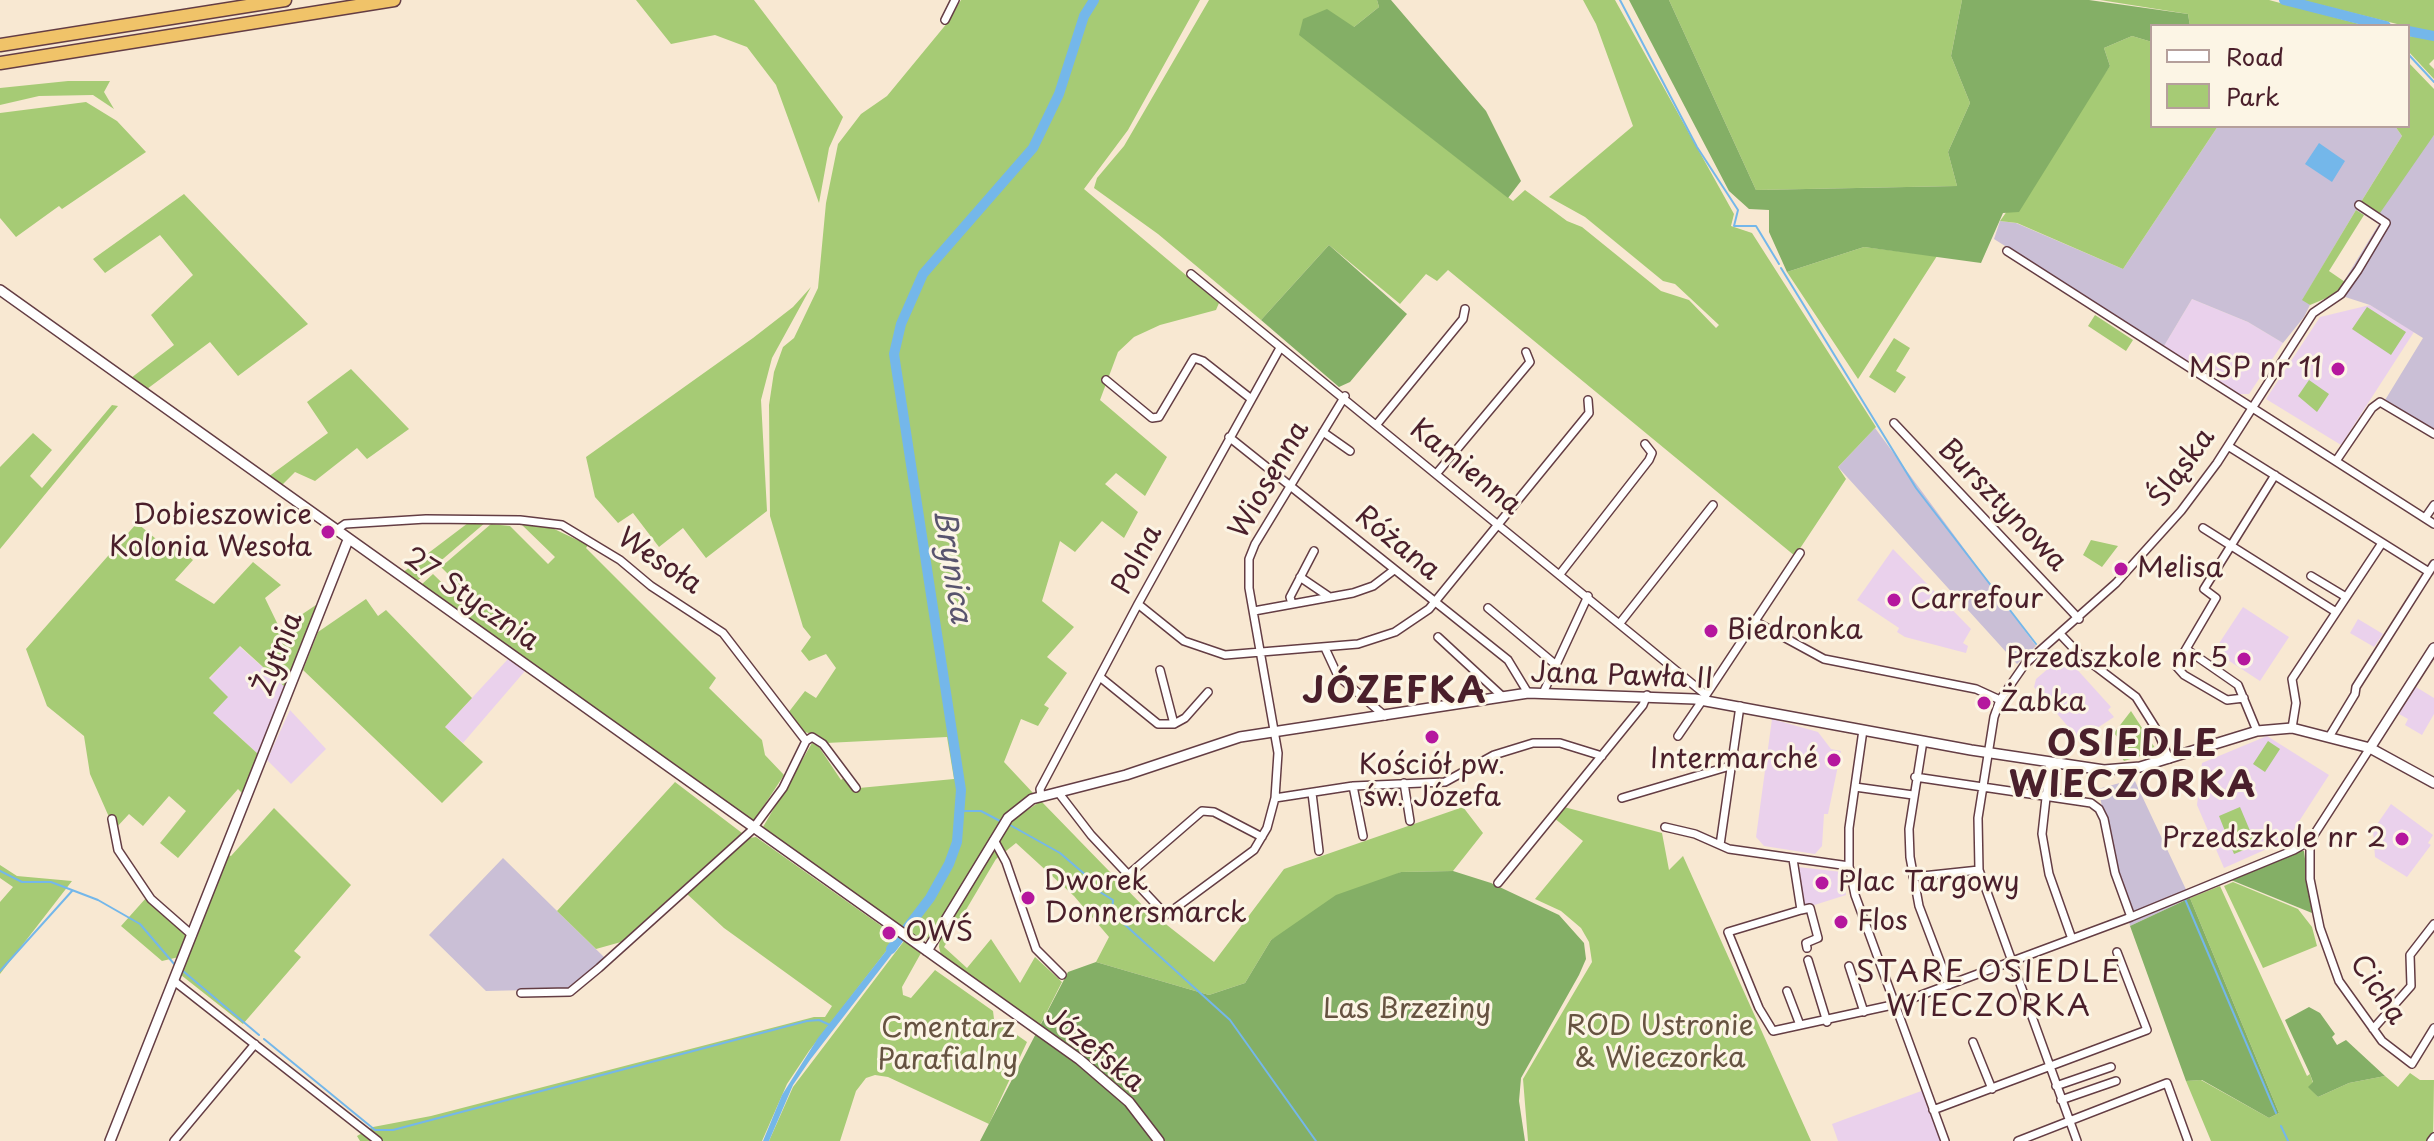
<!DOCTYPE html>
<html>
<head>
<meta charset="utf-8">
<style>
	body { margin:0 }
	#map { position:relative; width:2434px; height:1141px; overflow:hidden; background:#f8e8d2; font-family:"Playpen Sans",sans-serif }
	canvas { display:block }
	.legend { position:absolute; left:2150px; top:24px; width:260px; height:104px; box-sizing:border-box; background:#fcf5e5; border:2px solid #b59f9b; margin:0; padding:10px 14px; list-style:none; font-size:24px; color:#4a1f2b }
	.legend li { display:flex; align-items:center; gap:16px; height:40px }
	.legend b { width:40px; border:2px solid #b59f9b }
</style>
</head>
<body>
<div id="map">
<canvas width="2434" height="1141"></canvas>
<ul class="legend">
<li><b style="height:10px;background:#fff"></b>Road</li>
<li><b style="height:22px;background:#a6cb75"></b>Park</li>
</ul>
</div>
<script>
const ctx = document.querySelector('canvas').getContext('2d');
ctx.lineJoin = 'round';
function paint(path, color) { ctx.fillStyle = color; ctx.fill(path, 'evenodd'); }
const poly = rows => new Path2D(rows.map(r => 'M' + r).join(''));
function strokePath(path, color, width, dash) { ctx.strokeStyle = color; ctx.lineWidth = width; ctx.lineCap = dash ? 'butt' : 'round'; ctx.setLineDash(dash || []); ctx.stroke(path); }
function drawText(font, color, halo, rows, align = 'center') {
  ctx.font = font + ' "Playpen Sans",sans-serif'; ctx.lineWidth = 6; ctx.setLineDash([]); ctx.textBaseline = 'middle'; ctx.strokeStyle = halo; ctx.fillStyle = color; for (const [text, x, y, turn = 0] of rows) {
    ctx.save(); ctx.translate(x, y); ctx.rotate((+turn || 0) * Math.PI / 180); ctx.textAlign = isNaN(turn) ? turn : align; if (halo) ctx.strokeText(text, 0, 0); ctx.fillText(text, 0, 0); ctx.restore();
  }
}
paint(poly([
	[2192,299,2248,322,2283,343,2249,394,2240,394,2164,346],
	[2370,305,2414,332,2341,445,2266,399,2320,317],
	[1893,549,1971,629,1963,643,1968,646,1966,653,1905,637,1897,632,1899,628,1857,600],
	[2243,607,2289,637,2260,681,2214,651],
	[2358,619,2383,634,2374,647,2350,633],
	[239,646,285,687,258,754,213,713,209,679],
	[2064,655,2111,707,2108,710,2114,717,2085,736,2082,733,2077,737,2034,687,2036,679],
	[508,659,525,671,463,743,445,727],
	[2416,687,2434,698,2434,714,2422,735,2405,725,2408,719,2399,714],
	[290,710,326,749,291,784,267,760],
	[1772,719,1818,732,1831,749,1841,751,1828,814,1824,814,1822,846,1815,854,1764,846,1756,837],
	[2267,736,2329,775,2287,840,2224,868,2197,805,2202,763],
	[2391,804,2433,835,2428,843,2431,845,2407,877,2375,857,2373,830],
	[1798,867,1842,872,1846,895,1805,908],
	[1924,1090,1943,1141,1838,1141,1832,1124]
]), '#ead1ec');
paint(poly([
	[2218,126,2395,126,2402,136,2361,202,2434,135,2434,438,2382,405,2423,338,2370,305,2336,294,2379,224,2356,210,2303,299,2310,305,2304,317,2283,343,2248,322,2192,299,2164,346,1994,239,2000,221,2016,223,2123,269],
	[1875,428,2036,646,2017,664,1838,467],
	[2134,779,2190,898,2130,926,2098,789],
	[503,858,605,958,569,989,486,991,429,935]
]), '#cabfd6');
paint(poly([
	[636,0,754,0,843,117,829,148,819,203,776,85,747,47,715,35,671,44],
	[961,0,1200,0,1128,130,1084,189,1219,303,1216,310,1160,325,1134,337,1118,352,1100,400,1167,457,1145,496,1116,473,1105,484,1138,512,1124,538,1102,521,1075,552,1060,541,1042,601,1074,627,1047,657,1067,673,1044,705,1049,708,1038,726,1021,719,1004,762,1034,794,1007,814,940,924,923,943,763,827,812,743,819,747,841,780,848,774,859,788,954,779,947,737,826,743,818,735,804,732,788,713,805,691,816,698,836,668,826,654,809,661,801,651,811,637,803,627,770,516,769,405,774,372,783,347,794,338,818,288,826,203,838,144,861,114,887,96,948,22],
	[1209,0,1377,0,1379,7,1354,27,1313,45,1513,201,1525,190,1567,221,1582,227,1661,291,1689,300,1716,328,1719,325,1675,284,1663,281,1585,217,1549,197,1633,126,1596,24,1583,0,1615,0,1734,214,1731,226,1752,233,1876,427,1838,467,1846,479,1795,556,1448,270,1437,281,1426,274,1400,304,1329,245,1261,320,1158,234,1094,188,1097,178,1124,146],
	[1669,0,1962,0,1951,56,1970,103,1948,152,1957,186,1756,190],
	[2100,0,2269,0,2367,26,2190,26,2188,14],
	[2301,0,2434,0,2434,32,2429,32],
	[2132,36,2152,42,2152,126,2218,126,2123,269,2017,223,2000,221,2110,66,2104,48],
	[2408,36,2434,39,2434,59,2429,64,2434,69,2434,79,2408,51],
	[2408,62,2434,89,2434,135,2380,213,2361,202,2402,136,2395,126,2408,126],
	[68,81,110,81,104,92,114,109,93,95,39,96,0,105,0,88],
	[86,102,117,121,146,152,62,209,59,206,16,237,0,218,0,113],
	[184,194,308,324,238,376,210,342,147,389,131,378,174,345,151,315,193,275,160,235,105,273,93,259],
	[2356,210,2364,215,2329,271,2345,282,2336,294,2310,305,2302,300],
	[1864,247,1937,256,1858,379,1787,272],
	[811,287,772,358,761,400,767,511,706,558,683,528,659,547,633,513,618,523,595,497,586,457,753,338,793,307],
	[2367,307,2406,332,2391,355,2352,329],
	[2095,315,2133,340,2126,351,2088,326],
	[1894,338,1910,348,1896,371,1906,377,1895,393,1869,377],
	[351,369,409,429,367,459,357,448,315,481,295,472,280,487,268,477,328,433,307,402],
	[2309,380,2329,394,2317,412,2298,396],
	[112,405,118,406,0,549,0,467,33,433,52,450,30,476,42,488],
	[486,522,416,582,402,573,468,523],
	[137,523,168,549,174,544,193,560,175,580,214,604,253,562,281,585,265,598,280,629,319,603,285,687,240,646,209,678,228,697,213,713,258,754,243,794,238,789,178,858,160,843,186,811,169,796,143,826,129,814,116,828,113,814,109,817,90,774,84,736,47,706,26,649],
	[491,524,510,526,548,564,555,557,521,524,552,528,588,545,586,548,716,678,709,688,762,740,765,755,784,775,754,821,421,585,433,574,473,613,480,606,441,567],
	[2091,540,2118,546,2102,567,2083,555],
	[366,599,378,616,386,610,472,698,445,727,483,762,442,803,303,670,318,632],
	[2131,711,2157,751,2124,761,2116,749,2118,738,2114,733],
	[2268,741,2280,749,2265,772,2253,764],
	[675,782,742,833,621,942,596,949,557,911],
	[1041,801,1144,907,1214,962,1284,869,1463,807,1483,833,1453,871,1401,872,1271,940,1245,983,1209,995,1096,962,1109,937,1074,896,1016,843,996,859,944,947,967,968,991,939,1020,983,1035,957,1062,982,1038,1029,941,955,939,947,940,938,1011,821],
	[1564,807,1662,833,1669,870,1683,856,1811,1141,1528,1141,1523,1079,1592,962,1589,942,1581,928,1561,911,1535,899,1583,841,1554,818],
	[2240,807,2256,845,2234,854,2219,816],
	[274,808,351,885,294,951,301,957,243,1024,181,975,228,855,231,856],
	[756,837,897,937,809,1051,787,1084,762,1141,360,1141,357,1136,373,1127,431,1116,814,1017,825,1017,832,1006,724,928,687,894,749,838],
	[0,865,17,876,72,881,0,974,0,902,13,887,0,878],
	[2233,882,2298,909,2312,927,2317,946,2263,968,2224,886],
	[2220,886,2307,1076,2310,1074,2313,1083,2309,1087,2318,1097,2349,1083,2385,1076,2398,1087,2410,1073,2420,1080,2434,1080,2433,1141,2211,1141,2186,1081,2201,1080,2269,1118,2279,1113,2190,898],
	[146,898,188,935,179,957,162,961,121,926],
	[904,941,921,953,902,987,903,995,911,998,935,970,993,1011,994,1019,1027,1042,989,1124,888,1077,875,1075,866,1078,856,1091,840,1141,769,1141,793,1087]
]), '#a6cb75');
paint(poly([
	[1377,0,1391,0,1486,111,1521,181,1508,198,1299,35,1303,19,1327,9,1354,27,1379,7],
	[1629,0,1669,0,1756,190,1957,186,1948,152,1970,103,1951,56,1962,0,2089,0,2188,14,2190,26,2152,26,2152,42,2132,36,2104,48,2110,66,2019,212,2003,213,1981,263,1864,247,1787,272,1769,232,1769,210,1749,209,1729,191],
	[1329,245,1407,314,1350,382,1339,387,1261,320],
	[2304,851,2312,913,2231,880,2301,851],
	[1453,871,1491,883,1559,915,1584,943,1586,959,1579,975,1521,1078,1519,1101,1525,1141,980,1141,1068,972,1096,962,1209,995,1245,983,1271,940,1336,895,1401,872],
	[2190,898,2279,1113,2269,1118,2202,1080,2186,1081,2130,926],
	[2309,1007,2320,1013,2335,1034,2332,1037,2337,1045,2346,1040,2385,1076,2349,1083,2318,1097,2308,1087,2313,1082,2310,1074,2285,1020]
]), '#84af66');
paint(poly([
	[2319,143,2345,161,2332,182,2305,164],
	[897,937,902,941,810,1060,793,1085,769,1141,763,1141,782,1095,818,1038]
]), '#74b7ea');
strokePath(poly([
	[1620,0,1697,147,1738,210,1734,226,1756,226,1779,264],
	[2371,26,2372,23],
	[2408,54,2434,82],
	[1781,268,1916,488,2036,644],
	[961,811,981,811,1000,821],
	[1010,825,1060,853,1088,877,1095,889,1113,900,1112,913,1230,1020,1316,1141],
	[0,871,22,882,51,882,98,900,140,924,175,965],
	[2185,899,2276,1113],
	[0,971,72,891],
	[183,971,259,1035],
	[264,1039,375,1130,393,1130,807,1021,819,1020,830,1025],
	[2281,1126,2288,1141]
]), '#74b7ea', 2);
strokePath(poly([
	[2284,0,2386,26],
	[2408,31,2434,36],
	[891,949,930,898,949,864,957,842,961,790,894,354,901,324,923,274,1033,148,1059,94,1084,16,1094,0]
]), '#74b7ea', 10);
const minor = poly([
	[945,20,955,0],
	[2007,251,2434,524],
	[1191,274,1706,695,1678,736],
	[1106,380,1152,418,1159,417,1194,358,1203,361,1250,398],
	[1894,423,2079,619],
	[1377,424,1463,319,1465,309],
	[1323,432,1350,451],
	[1229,437,1508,660,1528,693],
	[2228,446,2429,572],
	[2336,461,2372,408,2380,402,2434,434],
	[1437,473,1530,362,1526,352],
	[2425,518,2434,505],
	[2203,528,2336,612],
	[335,531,345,524,426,519,520,520,562,525,620,560,651,586,723,633,806,741,783,788,751,831,599,968,570,992,521,993],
	[1560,574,1649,460,1652,453,1645,444],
	[2311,576,2346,597],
	[1300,577,1328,596],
	[1138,604,1184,641,1225,655,1358,644,1395,632,1429,609,1589,413,1588,400],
	[1292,604,1290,597,1314,551],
	[1488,608,1556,665],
	[1254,611,1353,593,1373,586,1394,570],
	[1756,622,1824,659,1976,689,2000,700],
	[1620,623,1713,505],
	[2061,635,2078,653,2136,697,2158,732,2169,759],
	[1438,637,1503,697],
	[1325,648,1338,676,1385,716],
	[2186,649,2176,666,2184,675,2227,700,2244,698],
	[1160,670,1174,724],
	[1100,677,1158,724,1174,724,1185,718,1208,692],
	[1544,691,1588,596],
	[1706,695,1800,553],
	[2292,728,2296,703,2292,679,2382,543],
	[1863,730,1849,828,1849,866,1855,895,1945,1141],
	[2257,731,2238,685,2186,649,2216,598,2204,589,2275,475],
	[2329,737,2355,694,2356,687,2434,564],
	[806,741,812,737,823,744,856,788],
	[1923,741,1909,829,1910,857,1919,906,1949,985],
	[2050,762,2042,834,2049,874,2072,939],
	[1915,777,2091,803,2099,809,2104,819,2115,873,2131,917],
	[1404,783,1410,821],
	[1353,786,1363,836],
	[1855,787,1913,795],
	[1058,792,1091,835,1166,915,1254,850,1267,828,1275,798,1278,753,1249,588,1249,559,1255,544,1345,396],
	[1312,793,1319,851],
	[1041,796,1040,789,1138,604,1280,348],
	[1275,798,1353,786,1445,782,1494,755,1533,743,1560,743,1602,756],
	[1622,798,1730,766],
	[112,819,118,850,151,899,192,935],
	[1665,827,1695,834,1729,849,1849,866],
	[994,840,1006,862,1036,949,1062,975],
	[2310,841,2310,879,2320,928,2339,981,2382,1041,2412,1064,2434,1028],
	[1720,845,1740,706],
	[1793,859,1801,910,1728,932,1759,1008,1773,1031,1897,1004,2131,917,2294,850,2310,841,2370,748],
	[1128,875,1202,811,1214,812,1262,837],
	[1913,877,1979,870],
	[1498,883,1643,705,1647,695],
	[1801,910,1810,908,1818,938,1806,943,1807,948],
	[1808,960,1827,1022],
	[1849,966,1864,1012],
	[174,981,378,1141],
	[1787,991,1800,1025],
	[2373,1029,2411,986,2410,955,2434,924],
	[1973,1042,1992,1089],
	[2056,1086,2111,1067],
	[2061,1100,2116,1081],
	[1933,1110,2147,1030,2117,952],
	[174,1141,255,1044],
	[2018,1141,2167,1083,2188,1141],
	[2077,1141,1979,870,1978,818,1994,717,2000,700,2025,664,2116,583,2181,511,2217,463,2313,313,2341,294,2358,270,2386,223,2359,205],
	[2431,1141,2434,1137]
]);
const tertiary = poly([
	[0,290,1079,1059,1129,1102,1159,1141],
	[2370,748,2434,648],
	[927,951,1008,818,1032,799,1126,775,1240,737,1528,693,1695,699,1971,750,2104,770,2140,767,2257,731,2292,728,2370,748,2434,783],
	[110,1141,348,540]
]);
const motorway = poly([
	[0,45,285,0],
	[0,63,394,0]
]);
strokePath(minor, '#643d44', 10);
strokePath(tertiary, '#643d44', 12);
strokePath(motorway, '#643d44', 15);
strokePath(minor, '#fff', 7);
strokePath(tertiary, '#fff', 9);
strokePath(motorway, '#f0c369', 12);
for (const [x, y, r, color] of [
	[2338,369,8,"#b5179e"],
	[328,532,8,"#b5179e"],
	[2121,569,8,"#b5179e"],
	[1894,600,8,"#b5179e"],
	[1711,631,8,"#b5179e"],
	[2244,659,8,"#b5179e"],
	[1984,703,8,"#b5179e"],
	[1432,737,8,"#b5179e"],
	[1834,760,8,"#b5179e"],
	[2402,839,8,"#b5179e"],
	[1822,883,8,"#b5179e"],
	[1028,898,8,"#b5179e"],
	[1841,922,8,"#b5179e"],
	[889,933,8,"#b5179e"]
]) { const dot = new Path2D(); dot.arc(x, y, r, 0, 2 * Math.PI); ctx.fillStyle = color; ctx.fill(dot); strokePath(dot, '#fcf5e5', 3); }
drawText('28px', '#4a1f2b', '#fcf5e5', [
	["MSP nr 11",2322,369,"right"],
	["Dobieszowice",312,516,"right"],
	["Kolonia Wesoła",312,548,"right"],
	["Melisa",2137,569],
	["Carrefour",1910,600],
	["Biedronka",1727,631],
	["Przedszkole nr 5",2228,659,"right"],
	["Żabka",2000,703],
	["Intermarché",1818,760,"right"],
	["Kościół pw.",1432,766,"center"],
	["św. Józefa",1432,798,"center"],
	["Przedszkole nr 2",2386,839,"right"],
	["Dworek",1044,882],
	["Donnersmarck",1044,914],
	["Plac Targowy",1838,883],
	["Flos",1857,922],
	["OWŚ",905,933]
], 'left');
drawText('28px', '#4a1f2b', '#fcf5e5', [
	["Kamienna",1465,468,39],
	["Śląska",2183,468,-54],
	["Wiosenna",1270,480,-60],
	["Bursztynowa",2002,506,46],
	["Różana",1397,544,39],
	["Polna",1138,560,-62],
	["Wesoła",659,562,34],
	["27 Stycznia",471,600,35],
	["Żytnia",279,654,-68],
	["Jana Pawła II",1622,677,2],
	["Cicha",2377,990,56],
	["Józefska",1094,1050,39]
]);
drawText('28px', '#665341', '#fcf5e5', [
	["Las Brzeziny",1407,1010],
	["ROD Ustronie",1660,1027],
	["& Wieczorka",1660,1059],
	["Cmentarz",948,1029],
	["Parafialny",948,1061]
]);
drawText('italic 30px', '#59546e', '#fcf5e5', [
	["Brynica",951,566,81]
]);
ctx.letterSpacing = '2px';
drawText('30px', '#4a1f2b', '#fcf5e5', [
	["STARE OSIEDLE",1989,974],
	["WIECZORKA",1989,1008]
]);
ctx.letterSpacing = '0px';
ctx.letterSpacing = '2px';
drawText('bold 36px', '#4a1f2b', '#fcf5e5', [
	["JÓZEFKA",1395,693],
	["OSIEDLE",2133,746],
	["WIECZORKA",2133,787]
]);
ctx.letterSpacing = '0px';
</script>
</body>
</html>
